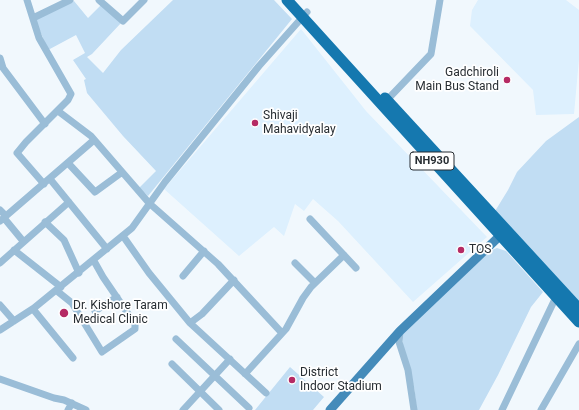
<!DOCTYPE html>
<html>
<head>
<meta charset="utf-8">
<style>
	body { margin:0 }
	canvas { display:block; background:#f1f8fd }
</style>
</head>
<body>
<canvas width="579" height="410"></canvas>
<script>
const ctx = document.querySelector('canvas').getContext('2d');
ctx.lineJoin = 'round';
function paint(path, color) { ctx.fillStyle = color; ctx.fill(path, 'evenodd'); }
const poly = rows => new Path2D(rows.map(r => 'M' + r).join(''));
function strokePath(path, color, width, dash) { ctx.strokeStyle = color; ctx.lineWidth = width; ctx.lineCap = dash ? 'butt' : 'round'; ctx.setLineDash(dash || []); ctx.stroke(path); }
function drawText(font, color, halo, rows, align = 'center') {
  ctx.font = font + ' Roboto,sans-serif'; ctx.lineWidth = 3.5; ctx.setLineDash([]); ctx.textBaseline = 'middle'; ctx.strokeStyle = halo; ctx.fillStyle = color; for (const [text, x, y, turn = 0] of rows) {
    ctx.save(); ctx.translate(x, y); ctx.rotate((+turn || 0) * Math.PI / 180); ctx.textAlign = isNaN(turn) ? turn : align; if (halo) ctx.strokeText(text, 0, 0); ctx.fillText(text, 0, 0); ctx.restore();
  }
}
paint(poly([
	[478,0,566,0,579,10,579,59,574,114,536,115,533,90,470,26,472,10],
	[301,29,366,111,487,237,413,302,338,221,313,199,304,211,295,204,284,236,274,227,239,256,164,189]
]), '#ddf0fe');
paint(poly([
	[173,0,274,0,292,19,148,196,139,188,156,171,123,136,87,93,84,80,86,79,73,60,85,53,76,35,48,50,35,19,74,1,88,18,101,5,121,23,92,54,87,57,103,73,121,50],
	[579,117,579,304,492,216,508,190,517,172,546,141],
	[497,248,506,251,543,292,531,307,498,375,479,410,417,410,414,387,403,351,402,334,445,290,492,250],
	[290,367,324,397,313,410,255,410]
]), '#c1ddf3');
strokePath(poly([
	[27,0,39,38,71,94,68,100,26,142,17,153,44,184],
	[99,0,123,21,144,0],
	[33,18,70,0],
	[0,58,3,68,45,124],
	[387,100,431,54,440,0],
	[58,111,91,136,149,203,218,264,282,333],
	[68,163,95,192,121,173],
	[50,179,107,249],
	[0,210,6,216],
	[4,218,23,241],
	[310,219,356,268],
	[0,221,94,140],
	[45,222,64,240,79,273],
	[123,236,149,273,190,323,266,393],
	[14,250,61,287],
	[0,263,69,202],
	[295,263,315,283],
	[183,276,204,251],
	[57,291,72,303,102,352,135,329,135,324,103,277,94,261],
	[0,305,14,321],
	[33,309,73,358],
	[95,311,117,297],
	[190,323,202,314,234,280],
	[0,330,34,308,132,228,165,182,259,66,307,12],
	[400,331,399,342,408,370,414,410],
	[176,339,249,408],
	[172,364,219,410],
	[245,374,286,329,303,298,311,287,344,255],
	[0,379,54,398,64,400,86,410],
	[68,410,72,403],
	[183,410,230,359],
	[502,410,556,297],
	[541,410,579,344]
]), '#9abdd7', 7);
strokePath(poly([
	[330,410,400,331,505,231]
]), '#448bba', 9);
strokePath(poly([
	[287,0,579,322],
	[385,98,579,309]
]), '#1578af', 11);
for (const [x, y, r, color] of [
	[507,80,4,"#b52a64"],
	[255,123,4,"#b52a64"],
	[461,250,4,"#b52a64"],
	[64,313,5,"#b52a64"],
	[292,380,4,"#b52a64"]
]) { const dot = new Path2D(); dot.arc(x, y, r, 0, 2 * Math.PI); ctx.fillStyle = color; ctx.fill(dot); strokePath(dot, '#fff', 1.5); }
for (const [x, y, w] of [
	[432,161,44]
]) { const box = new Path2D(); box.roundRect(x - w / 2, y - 9, w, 18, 3); ctx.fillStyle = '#fff'; ctx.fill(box); strokePath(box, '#272d32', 1); }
drawText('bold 11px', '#272d32', null, [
	["NH930",432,161]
]);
drawText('12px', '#272d32', '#fff', [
	["Gadchiroli",499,73,"right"],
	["Main Bus Stand",499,87,"right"],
	["Shivaji",263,116],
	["Mahavidyalay",263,130],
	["TOS",469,250],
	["Dr. Kishore Taram",73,306],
	["Medical Clinic",73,320],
	["District",300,373],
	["Indoor Stadium",300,387]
], 'left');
</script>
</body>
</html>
